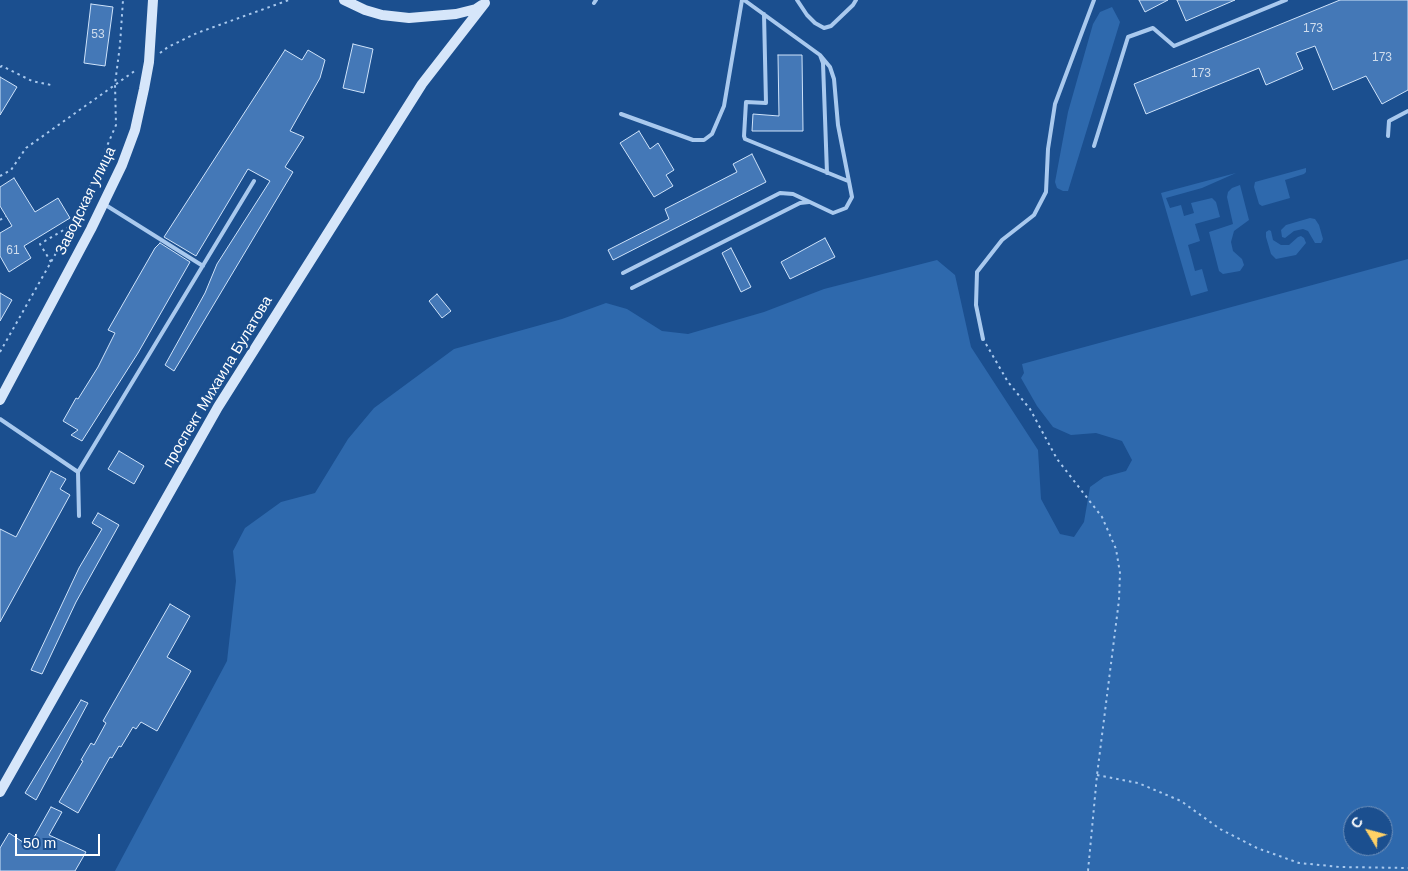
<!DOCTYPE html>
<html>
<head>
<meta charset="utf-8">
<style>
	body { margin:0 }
	#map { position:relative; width:1408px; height:871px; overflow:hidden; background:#1b4f8f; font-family:Helvetica,sans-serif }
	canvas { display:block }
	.north { position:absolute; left:1343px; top:806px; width:50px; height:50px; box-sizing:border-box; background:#1b4f8f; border:1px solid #7695bc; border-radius:50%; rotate:307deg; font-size:14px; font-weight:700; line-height:20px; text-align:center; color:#fff }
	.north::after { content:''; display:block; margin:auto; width:18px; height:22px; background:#ffd166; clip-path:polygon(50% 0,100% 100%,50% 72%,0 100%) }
	.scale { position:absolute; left:15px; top:834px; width:85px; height:22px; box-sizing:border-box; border:2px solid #fff; border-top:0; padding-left:6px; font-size:15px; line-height:18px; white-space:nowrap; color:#fff; -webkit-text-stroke:4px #1b4f8f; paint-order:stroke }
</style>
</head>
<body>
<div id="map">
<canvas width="1408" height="871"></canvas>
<div class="north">С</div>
<div class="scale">50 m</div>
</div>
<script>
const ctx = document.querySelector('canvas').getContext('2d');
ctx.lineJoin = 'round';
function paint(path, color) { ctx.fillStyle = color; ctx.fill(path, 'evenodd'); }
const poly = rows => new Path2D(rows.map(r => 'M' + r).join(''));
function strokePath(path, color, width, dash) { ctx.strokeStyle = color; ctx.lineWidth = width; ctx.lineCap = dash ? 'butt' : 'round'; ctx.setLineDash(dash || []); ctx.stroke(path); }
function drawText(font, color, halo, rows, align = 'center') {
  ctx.font = font + ' Helvetica,sans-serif'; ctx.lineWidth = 5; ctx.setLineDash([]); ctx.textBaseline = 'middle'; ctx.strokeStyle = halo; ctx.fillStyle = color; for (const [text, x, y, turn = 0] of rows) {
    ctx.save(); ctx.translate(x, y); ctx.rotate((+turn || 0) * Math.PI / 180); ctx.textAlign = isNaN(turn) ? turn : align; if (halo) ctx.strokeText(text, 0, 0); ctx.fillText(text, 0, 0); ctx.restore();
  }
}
paint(poly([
	[1112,7,1120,22,1068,191,1063,191,1057,188,1055,182,1068,112,1093,24,1100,12],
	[1306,168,1306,172,1304,174,1285,180,1290,198,1262,206,1259,204,1254,187,1255,182],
	[1236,173,1202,188,1166,198,1170,208,1181,205,1184,216,1194,213,1191,203,1212,198,1216,202,1220,217,1195,224,1200,241,1188,245,1195,271,1202,269,1208,291,1191,296,1161,193],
	[1240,185,1249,220,1234,231,1231,242,1233,251,1242,259,1244,265,1240,271,1223,274,1219,271,1209,232,1233,224,1227,197,1228,192,1232,188],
	[1310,218,1315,219,1319,225,1323,239,1321,243,1315,243,1308,231,1303,229,1294,231,1285,238,1282,237,1281,230,1286,225],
	[1269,230,1271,231,1273,240,1281,245,1289,245,1298,237,1301,236,1304,238,1306,243,1296,255,1276,259,1271,254,1266,237,1266,232],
	[1408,259,1408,871,115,871,227,661,236,581,233,551,245,528,281,502,315,493,348,439,374,408,454,349,562,319,606,303,627,309,662,331,688,334,764,312,824,289,937,260,955,275,971,347,1038,450,1041,499,1060,534,1074,537,1084,522,1090,487,1104,477,1126,471,1132,460,1122,441,1096,433,1071,435,1053,427,1037,406,1021,378,1024,373,1022,364],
	[1353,816,1383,816,1383,846,1353,846]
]), '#2e69ad');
const building = poly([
	[1139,0,1168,0,1145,12,1139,0],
	[1177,0,1235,0,1186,21,1177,0],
	[1340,0,1408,0,1408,90,1382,104,1366,76,1333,90,1315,46,1296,53,1303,69,1266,85,1259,68,1146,114,1134,84,1340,0],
	[91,4,113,7,105,66,84,63,91,4],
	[353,44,373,49,364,93,343,88,353,44],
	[285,50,302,60,308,50,325,60,320,78,290,131,304,137,285,167,293,172,174,371,165,365,205,293,217,264,270,181,248,169,196,256,164,237,285,50],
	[778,55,802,55,803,131,752,131,753,114,779,116,778,55],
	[0,77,17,87,0,115,0,77],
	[639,131,650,149,658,143,674,170,666,175,673,186,654,197,620,143,639,131],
	[752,154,766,182,613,260,608,250,669,219,665,209,737,172,733,164,752,154],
	[14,178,35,212,58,198,70,218,24,246,31,258,9,272,0,256,0,233,12,226,0,206,0,187,14,178],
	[825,238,835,257,790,279,781,262,825,238],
	[160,243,190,262,138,353,82,441,71,435,78,430,63,421,76,398,78,399,98,367,115,333,108,330,155,248,160,243],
	[731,248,751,287,741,292,722,253,731,248],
	[0,293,12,300,0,321,0,293],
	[437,294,451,311,442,318,429,301,437,294],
	[119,451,144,466,134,484,108,469,119,451],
	[51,471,66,479,60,489,70,495,0,622,0,529,16,537,51,471],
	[98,513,119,525,76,602,42,674,31,670,79,568,102,529,92,523,98,513],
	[170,604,190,616,167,657,191,671,157,731,141,722,136,729,133,727,121,747,119,746,112,758,110,757,78,813,59,802,83,761,81,760,91,743,94,745,106,723,103,721,170,604],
	[81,700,88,703,36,800,25,793,81,700],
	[51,807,62,812,49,835,86,852,75,871,0,871,0,848,9,833,29,846,51,807]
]);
paint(building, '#4478b7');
strokePath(building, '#cfe3fa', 1);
strokePath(poly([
	[160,53,168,47,197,33,289,0],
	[0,67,2,66,32,81,51,85],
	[0,176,11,170,26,148,136,70],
	[0,220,6,216],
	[51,262,40,244,72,225],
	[986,344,1008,382,1030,409,1057,459,1102,517,1116,549,1120,573,1119,600,1097,775,1088,871],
	[0,352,77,216,116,125,115,84,120,45,123,0],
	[1097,775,1138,783,1181,801,1220,829,1257,848,1299,863,1340,867,1408,868]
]), '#a9c9ee', 2, [2.5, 4]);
strokePath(poly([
	[744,0,820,55,823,63,827,173],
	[797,0,807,15,815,23,824,28,831,26,853,5,856,0],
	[594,3,596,0],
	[764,14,766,103,746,102,744,136,745,139,848,181],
	[621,114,693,140,704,140,712,134,724,106,742,0],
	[1388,136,1389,121,1408,111],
	[1094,146,1128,37,1153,28,1174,46,1286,0],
	[104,204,203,266],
	[623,273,780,193,793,194,833,213,846,208,852,197,838,125,834,79,830,67,820,55],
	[632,288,800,203,809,202],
	[983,339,976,305,977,272,1002,240,1034,215,1046,192,1048,149,1055,104,1094,0],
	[0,419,78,472],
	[79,516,78,472,254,181]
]), '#a9c9ee', 4);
strokePath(poly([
	[344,0,365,10,382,15,409,18,456,14,476,9,482,5],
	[0,400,91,229,122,165,135,130,144,89,149,62,153,0],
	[0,792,218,407,422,84,485,3]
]), '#d6e6fa', 10);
drawText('12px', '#d0dded', null, [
	["173",1313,29],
	["53",98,35],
	["173",1382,58],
	["173",1201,74],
	["61",13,251]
]);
drawText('15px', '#fff', '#1b4f8f', [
	["Заводская улица",86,201,-64],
	["проспект Михаила Булатова",218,382,-59]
]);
</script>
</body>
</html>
